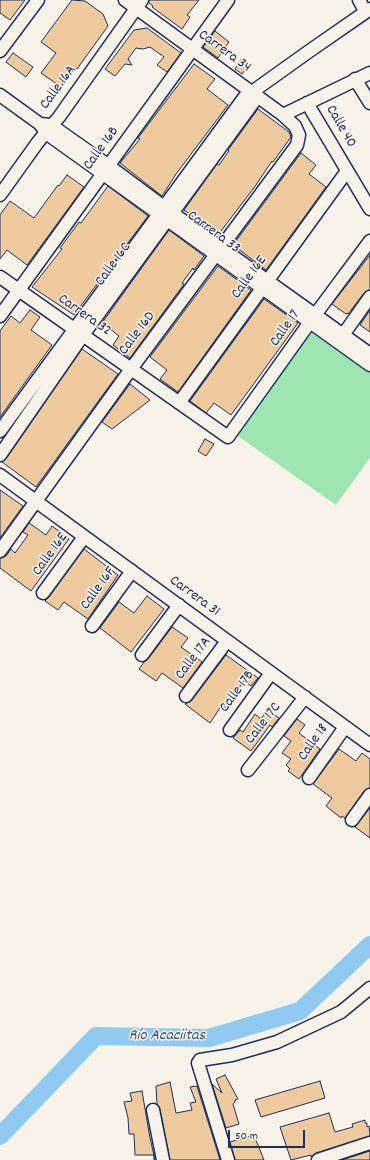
<!DOCTYPE html>
<html>
<head>
<meta charset="utf-8">
<style>
	body { margin:0 }
	#map { position:relative; width:370px; height:1160px; overflow:hidden; background:#f7f3e8; font-family:Dekko,sans-serif }
	canvas { display:block }
	.scale { position:absolute; left:228px; top:1130px; width:77px; height:18px; box-sizing:border-box; border:2px solid #1b2f5e; border-top:0; padding-left:5px; font-size:12px; line-height:14px; white-space:nowrap; color:#1b2f5e; -webkit-text-stroke:3px #f7f3e8; paint-order:stroke }
</style>
</head>
<body>
<div id="map">
<canvas width="370" height="1160"></canvas>
<div class="scale">50 m</div>
</div>
<script>
const ctx = document.querySelector('canvas').getContext('2d');
ctx.lineJoin = 'round';
function paint(path, color) { ctx.fillStyle = color; ctx.fill(path, 'evenodd'); }
const poly = rows => new Path2D(rows.map(r => 'M' + r).join(''));
function strokePath(path, color, width, dash) { ctx.strokeStyle = color; ctx.lineWidth = width; ctx.lineCap = dash ? 'butt' : 'round'; ctx.setLineDash(dash || []); ctx.stroke(path); }
function drawText(font, color, halo, rows, align = 'center') {
  ctx.font = font + ' Dekko,sans-serif'; ctx.lineWidth = 3; ctx.setLineDash([]); ctx.textBaseline = 'middle'; ctx.strokeStyle = halo; ctx.fillStyle = color; for (const [text, x, y, turn = 0] of rows) {
    ctx.save(); ctx.translate(x, y); ctx.rotate((+turn || 0) * Math.PI / 180); ctx.textAlign = isNaN(turn) ? turn : align; if (halo) ctx.strokeText(text, 0, 0); ctx.fillText(text, 0, 0); ctx.restore();
  }
}
paint(poly([
	[312,329,370,372,370,458,336,505,238,436]
]), '#9ee5b2');
strokePath(poly([
	[0,1136,96,1036,209,1038,300,1011,370,945]
]), '#90caf0', 18);
const building = poly([
	[0,0,25,0,10,20,0,13,0,0],
	[72,0,85,1,103,14,108,26,77,69,75,68,61,87,41,73,56,53,41,42,72,0],
	[149,0,199,0,187,15,190,17,182,29,152,7,153,6,149,3,149,0],
	[147,28,181,53,167,72,157,65,164,57,150,47,143,49,136,48,128,59,132,65,125,64,115,76,105,69,134,30,147,28],
	[215,31,229,42,218,58,203,47,215,31],
	[13,53,33,67,26,77,6,62,13,53],
	[241,60,249,65,242,74,235,69,241,60],
	[194,64,215,79,207,89,228,105,176,174,162,196,120,163,140,139,138,138,194,64],
	[258,109,289,132,291,137,273,162,272,161,256,185,218,235,184,210,217,164,219,165,229,151,228,150,258,109],
	[301,153,316,165,309,174,326,187,266,270,233,245,301,153],
	[67,175,84,187,27,265,7,250,0,259,0,215,10,201,34,218,58,185,59,186,67,175],
	[108,186,148,216,74,315,32,287,62,249,60,248,79,222,81,223,108,186],
	[169,230,204,256,194,270,193,268,182,283,184,284,130,358,113,345,119,336,102,323,169,230],
	[370,255,370,290,364,293,348,314,347,313,346,314,332,304,370,255],
	[218,266,251,290,178,392,160,379,167,370,150,357,218,266],
	[264,299,298,323,231,415,214,403,206,413,190,401,264,299],
	[30,310,40,317,31,330,52,345,0,417,0,331,11,316,20,323,30,310],
	[370,310,370,332,360,325,370,310],
	[82,349,118,374,36,487,2,462,6,459,82,349],
	[130,384,150,400,112,429,102,422,130,384],
	[205,439,214,444,206,456,198,451,205,439],
	[0,490,23,506,0,538,0,490],
	[29,523,46,535,52,526,69,539,31,591,0,568,0,558,6,556,11,549,15,553,28,535,23,532,29,523],
	[84,549,118,575,88,619,64,602,58,610,45,601,49,597,84,549],
	[147,596,164,609,131,652,100,628,119,602,134,613,147,596],
	[172,627,188,638,181,647,202,662,183,688,162,673,156,681,139,669,144,662,148,659,172,627],
	[226,655,258,678,251,686,244,681,231,698,235,701,228,709,222,705,210,723,185,704,192,700,226,655],
	[267,710,279,718,272,727,270,725,251,751,233,738,240,730,243,732,255,714,261,719,267,710],
	[297,719,305,725,299,733,320,749,299,779,288,771,290,769,286,765,291,759,282,753,291,741,284,736,297,719],
	[339,749,356,761,362,753,370,759,370,788,364,791,345,818,342,816,341,818,326,806,332,798,313,784,339,749],
	[370,808,370,838,355,827,370,808],
	[225,1075,238,1099,235,1100,235,1102,233,1104,239,1124,226,1128,212,1084,222,1093,216,1079,225,1075],
	[320,1081,325,1098,261,1117,255,1100,320,1081],
	[170,1082,176,1113,192,1110,190,1103,196,1102,190,1087,197,1086,220,1160,170,1160,160,1109,157,1104,156,1086,170,1082],
	[142,1091,150,1138,155,1160,154,1160,154,1155,135,1155,134,1134,129,1134,128,1118,124,1102,132,1101,130,1093,142,1091],
	[329,1113,335,1132,353,1127,352,1124,365,1120,365,1123,367,1123,367,1127,369,1126,370,1136,316,1153,311,1157,311,1155,291,1160,280,1127,329,1113],
	[254,1135,264,1160,235,1160,230,1142,254,1135],
	[370,1151,370,1160,342,1160,370,1151]
]);
paint(building, '#efca9f');
strokePath(building, '#1b2f5e', 1);
const minor = poly([
	[359,0,365,11],
	[0,51,38,0],
	[355,79,370,103],
	[252,92,308,52,370,9],
	[0,95,40,124,46,133,370,365],
	[307,103,370,209],
	[283,115,370,73],
	[40,124,51,125,109,166,164,207,370,354],
	[0,195,38,142,59,117,142,0],
	[0,277,228,437,315,315,370,241],
	[0,316,228,0],
	[343,335,370,297],
	[179,403,347,171],
	[0,431,249,91],
	[0,455,83,335,258,96],
	[0,475,370,745],
	[0,551,131,369,297,145,299,135,295,126,283,115,125,0],
	[43,593,84,537],
	[92,626,132,571],
	[142,655,179,605],
	[186,696,227,641],
	[230,730,271,673],
	[248,770,305,697],
	[309,778,345,727],
	[352,820,370,795],
	[153,1110,163,1160],
	[228,1160,198,1063,200,1060,232,1055,277,1042,341,1012,370,988],
	[318,1160,370,1143]
]);
strokePath(minor, '#1b2f5e', 15);
strokePath(minor, '#f7f3e8', 12);
drawText('15px', '#1b2f5e', '#f7f3e8', [
	["Carrera 34",224,52,36],
	["Calle 16A",59,88,-54],
	["Calle 40",340,127,60],
	["Calle 16B",102,149,-54],
	["Carrera 33",213,233,36],
	["Calle 16C",114,265,-54],
	["Calle 16E",250,278,-54],
	["Carrera 32",84,316,35],
	["Calle 17",286,329,-55],
	["Calle 16D",138,334,-53],
	["Calle 16E",51,555,-54],
	["Calle 16F",99,589,-54],
	["Carrera 31",194,597,36],
	["Calle 17A",194,659,-53],
	["Calle 17B",238,692,-54],
	["Calle 17C",264,724,-52],
	["Calle 18",314,743,-55]
]);
drawText('italic 16px', '#385682', '#f7f3e8', [
	["Río Acaciitas",167,1037]
]);
</script>
</body>
</html>
